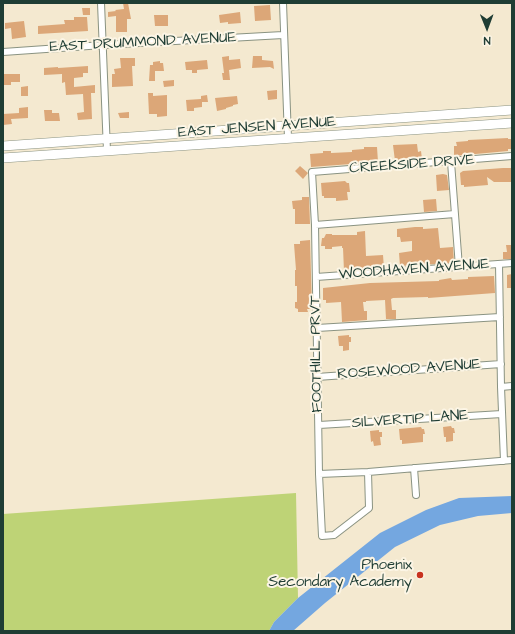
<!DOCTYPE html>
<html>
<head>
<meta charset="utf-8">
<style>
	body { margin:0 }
	#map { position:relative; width:515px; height:634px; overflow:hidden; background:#f4e9d0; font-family:"Architects Daughter",sans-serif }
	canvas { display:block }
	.frame { position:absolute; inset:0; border:4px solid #1f3d34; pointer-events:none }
	.north { position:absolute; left:467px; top:8px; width:40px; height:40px; -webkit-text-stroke:3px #fcf5e5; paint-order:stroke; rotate:179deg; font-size:11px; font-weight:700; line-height:16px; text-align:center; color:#1f3d34 }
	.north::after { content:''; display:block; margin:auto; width:14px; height:18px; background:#1f3d34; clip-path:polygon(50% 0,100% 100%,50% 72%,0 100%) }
</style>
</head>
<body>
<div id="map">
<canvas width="515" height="634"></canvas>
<div class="frame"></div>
<div class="north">N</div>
</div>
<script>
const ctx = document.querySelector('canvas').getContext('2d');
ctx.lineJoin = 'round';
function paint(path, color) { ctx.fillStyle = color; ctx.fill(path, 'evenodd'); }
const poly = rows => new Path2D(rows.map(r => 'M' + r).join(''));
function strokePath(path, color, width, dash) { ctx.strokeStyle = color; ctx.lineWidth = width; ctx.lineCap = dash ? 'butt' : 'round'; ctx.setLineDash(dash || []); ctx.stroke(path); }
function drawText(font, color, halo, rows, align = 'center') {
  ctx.font = font + ' "Architects Daughter",sans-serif'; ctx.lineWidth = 4; ctx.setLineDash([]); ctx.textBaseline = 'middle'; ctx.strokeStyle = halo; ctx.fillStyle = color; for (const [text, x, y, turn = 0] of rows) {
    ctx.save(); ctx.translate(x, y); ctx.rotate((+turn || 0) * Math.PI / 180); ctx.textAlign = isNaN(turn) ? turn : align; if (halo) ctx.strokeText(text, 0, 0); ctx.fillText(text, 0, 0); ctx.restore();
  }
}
paint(poly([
	[296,493,298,598,274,622,269,631,3,631,3,514]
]), '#bed376');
paint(poly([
	[512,496,512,513,478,516,440,525,395,547,325,603,293,631,269,631,274,622,298,598,380,533,426,510,459,498]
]), '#74a7e0');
paint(poly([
	[123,3,128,3,131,19,127,19,127,32,116,32,116,16,108,17,108,12,116,11,115,10,124,9],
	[270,5,271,20,255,21,254,6],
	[82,8,90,8,90,15,83,15],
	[240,12,241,23,228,24,228,22,220,23,219,15],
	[154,15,168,15,168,26,155,26],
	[74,17,87,17,88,31,38,34,38,26,65,24,64,20,74,20],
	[24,21,26,37,12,39,11,28,5,29,5,23],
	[229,56,229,60,240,59,241,68,229,70,230,80,223,80,222,73,224,73,222,57],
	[253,56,262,56,262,60,273,61,274,69,270,67,252,68],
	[120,58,135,58,135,66,132,66,133,86,112,87,112,74,115,74,114,69,121,68],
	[207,60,208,69,197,70,197,73,192,73,192,70,186,70,185,62],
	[160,61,160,63,163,63,164,71,155,71,155,81,149,81,150,65,153,65,153,62],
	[88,66,88,73,83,73,83,77,74,78,74,87,95,85,95,93,91,93,92,119,78,120,77,113,84,112,83,94,66,95,65,82,62,83,62,74,44,75,44,68,58,67,58,68],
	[3,74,20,74,20,82,11,82,11,85,3,85],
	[174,80,174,86,164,87,163,81],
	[28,86,28,96,21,96,21,87],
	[277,90,277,99,268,100,267,91],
	[148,93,153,93,153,96,167,95,167,116,157,117,157,114,149,114],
	[207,95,208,102,202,102,202,107,194,108,194,111,187,111,186,100,201,99,201,96],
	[237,96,238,104,233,105,233,106,226,108,226,109,217,111,215,98],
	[28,107,28,118,11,119,12,124,3,125,3,114,19,113,19,108],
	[44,110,52,110,52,113,59,113,60,121,45,121],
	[129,112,129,118,120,118,118,113],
	[508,138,508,139,512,139,512,149,508,149,508,151,454,156,454,146,457,146,456,142,468,141,468,140],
	[417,144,418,152,421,151,422,159,395,161,393,145],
	[364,147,377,147,378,162,311,167,310,154,323,153,323,151,331,151,331,153,352,152,352,150,364,149],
	[300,166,308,173,303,179,295,171],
	[503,168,512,168,512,182,494,182,487,177,488,185,464,187,464,185,461,185,460,173,463,171],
	[443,174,447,175,449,190,437,191,436,175],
	[345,181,347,183,349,183,350,192,347,192,348,200,336,201,336,198,324,198,324,196,322,196,321,183],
	[302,197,309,197,310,224,295,224,295,209,293,209,292,201,302,200],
	[436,199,437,211,424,212,423,200],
	[415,227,423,227,423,229,438,228,440,248,453,247,454,263,400,266,399,253,412,251,412,241,401,242,400,237,397,237,397,229],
	[365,231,366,256,383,255,384,268,344,271,343,248,342,248,342,246,332,247,332,249,325,249,325,246,321,246,322,238,324,238,326,234,332,234,332,235,357,235,357,232],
	[310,240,312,309,307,309,308,312,298,312,298,309,295,308,295,302,297,302,297,286,295,286,295,270,296,270,294,244,300,244,300,241],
	[506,245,512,245,512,259,503,259,503,252,507,252],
	[512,274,512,288,507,288,507,275],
	[494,276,495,293,428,298,428,297,393,298,391,299,392,310,396,310,396,319,386,319,385,300,366,301,366,302,363,302,364,311,367,311,367,320,342,322,341,302,326,303,326,300,323,300,323,288,370,283,439,281,439,280,451,278,452,280,468,279,468,277],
	[349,335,349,337,351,337,351,342,349,342,349,350,343,351,343,346,339,346,338,336],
	[451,426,452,428,454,428,455,433,453,433,453,441,446,442,446,437,444,437,443,427],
	[421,427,422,429,424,429,425,434,423,434,423,442,402,444,402,440,400,440,399,429],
	[379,430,379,432,382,432,382,437,380,437,381,445,374,446,373,441,371,442,370,431]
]), '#dca778');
const street = poly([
	[101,3,107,151],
	[283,3,288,138],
	[3,52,103,45,283,35],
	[451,162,459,267],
	[315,225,455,214],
	[499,264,501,387,504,461],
	[316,277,512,263],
	[317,328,500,317],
	[317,377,501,364],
	[501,387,512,386],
	[319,425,502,414],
	[414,468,416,495],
	[368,472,369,508,334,535,322,536,319,474,315,225,312,172,512,156],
	[319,474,368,472,512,460]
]);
const primary = poly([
	[3,146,512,110],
	[3,158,512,123]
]);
strokePath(street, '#8a9382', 8);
strokePath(primary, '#8a9382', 10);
strokePath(street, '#fff', 6);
strokePath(primary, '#fff', 9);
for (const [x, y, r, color] of [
	[420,575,4,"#c8321e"]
]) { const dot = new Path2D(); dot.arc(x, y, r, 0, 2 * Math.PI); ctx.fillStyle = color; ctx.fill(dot); strokePath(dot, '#fcf5e5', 1.5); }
drawText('15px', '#1f3d34', '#fcf5e5', [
	["EAST DRUMMOND AVENUE",143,43,-3],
	["EAST JENSEN AVENUE",257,128,-4],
	["CREEKSIDE DRIVE",412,165,-4],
	["WOODHAVEN AVENUE",414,270,-4],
	["FOOTHILL PRVT",317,354,-91],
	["ROSEWOOD AVENUE",409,370,-4],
	["SILVERTIP LANE",410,420,-4]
]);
drawText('15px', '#1f3d34', '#fcf5e5', [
	["Phoenix",412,566],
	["Secondary Academy",412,583]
], 'right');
</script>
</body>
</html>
